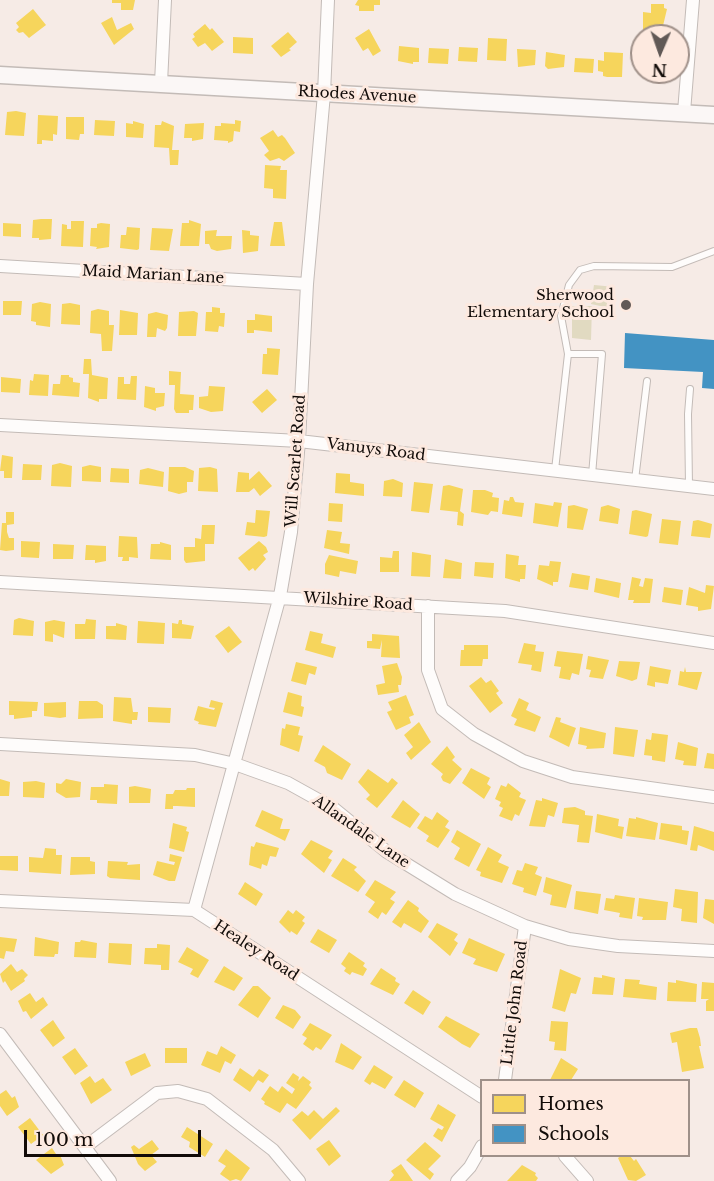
<!DOCTYPE html>
<html>
<head>
<meta charset="utf-8">
<style>
	body { margin:0 }
	#map { position:relative; width:714px; height:1181px; overflow:hidden; background:#f6ebe6; font-family:"Libre Baskerville",serif }
	canvas { display:block }
	.legend { position:absolute; left:480px; top:1079px; width:210px; height:78px; box-sizing:border-box; background:#fde9df; border:2px solid #9f9089; margin:0; padding:8px 10px; list-style:none; font-size:18px; color:#110b08 }
	.legend li { display:flex; align-items:center; gap:12px; height:30px }
	.legend b { width:30px; border:2px solid #9f9089 }
	.north { position:absolute; left:630px; top:24px; width:60px; height:60px; box-sizing:border-box; background:#fde9df; border:2px solid #9f9089; border-radius:50%; rotate:182deg; font-size:16px; font-weight:700; line-height:24px; text-align:center; color:#110b08 }
	.north::after { content:''; display:block; margin:auto; width:21px; height:27px; background:#615956; clip-path:polygon(50% 0,100% 100%,50% 72%,0 100%) }
	.scale { position:absolute; left:24px; top:1130px; width:177px; height:27px; box-sizing:border-box; border:3px solid #110b08; border-top:0; padding-left:8px; font-size:18px; line-height:21px; white-space:nowrap; color:#110b08; -webkit-text-stroke:4px #fde9df; paint-order:stroke }
</style>
</head>
<body>
<div id="map">
<canvas width="714" height="1181"></canvas>
<ul class="legend">
<li><b style="height:16px;background:#f6d55c"></b>Homes</li>
<li><b style="height:16px;background:#4393c3"></b>Schools</li>
</ul>
<div class="north">N</div>
<div class="scale">100 m</div>
</div>
<script>
const ctx = document.querySelector('canvas').getContext('2d');
ctx.lineJoin = 'round';
function paint(path, color) { ctx.fillStyle = color; ctx.fill(path, 'evenodd'); }
const poly = rows => new Path2D(rows.map(r => 'M' + r).join(''));
function strokePath(path, color, width, dash) { ctx.strokeStyle = color; ctx.lineWidth = width; ctx.lineCap = dash ? 'butt' : 'round'; ctx.setLineDash(dash || []); ctx.stroke(path); }
function drawText(font, color, halo, rows, align = 'center') {
  ctx.font = font + ' "Libre Baskerville",serif'; ctx.lineWidth = 6; ctx.setLineDash([]); ctx.textBaseline = 'middle'; ctx.strokeStyle = halo; ctx.fillStyle = color; for (const [text, x, y, turn = 0] of rows) {
    ctx.save(); ctx.translate(x, y); ctx.rotate((+turn || 0) * Math.PI / 180); ctx.textAlign = isNaN(turn) ? turn : align; if (halo) ctx.strokeText(text, 0, 0); ctx.fillText(text, 0, 0); ctx.restore();
  }
}
paint(poly([
	[594,285,615,287,614,309,591,304],
	[572,306,592,306,591,340,572,338]
]), '#e1dac1');
paint(poly([
	[112,0,135,0,133,10,121,10,121,3,112,3],
	[380,0,380,5,374,5,374,11,359,11,359,6,355,5,358,0],
	[651,4,664,4,664,8,667,9,662,30,643,30,643,12,651,13],
	[33,9,46,25,29,38,23,32,19,33,16,30,19,27,16,23],
	[112,17,117,30,131,23,134,29,114,45,101,23],
	[205,24,210,30,212,28,224,42,212,51,205,43,198,47,192,39,195,37,193,34],
	[369,29,381,51,373,56,368,48,363,51,355,38],
	[288,32,297,42,289,49,291,50,281,57,271,46],
	[233,37,253,38,253,54,233,53],
	[488,38,507,39,506,61,487,60],
	[399,46,419,48,419,62,413,62,413,64,398,61],
	[459,47,478,48,477,62,458,61],
	[429,48,449,49,448,64,428,63],
	[517,49,536,50,535,65,518,67],
	[546,52,565,55,564,67,548,69,545,66],
	[604,52,623,53,622,77,607,77,603,76,603,72,598,71,598,60,604,61],
	[575,58,594,59,593,73,574,72],
	[16,111,26,113,24,136,5,135,7,112],
	[38,115,58,116,57,135,53,134,53,141,42,140,42,144,37,144],
	[66,117,84,117,84,134,80,134,79,140,66,139],
	[95,120,115,121,114,136,94,135],
	[235,120,241,121,240,132,234,131,233,141,228,143,228,141,214,140,215,126,221,126,221,123,235,124],
	[133,121,144,124,143,138,126,137,126,123,133,124],
	[162,121,174,126,172,150,179,150,178,165,170,165,169,148,154,147,155,125,161,125],
	[204,123,203,139,192,141,192,138,184,138,185,124],
	[273,130,278,137,282,135,285,138,295,153,284,161,279,158,270,161,264,155,269,151,260,138],
	[265,165,281,166,280,170,287,170,286,199,273,198,273,189,264,188],
	[41,219,52,219,51,239,39,240,39,238,32,238,33,220],
	[189,220,201,224,199,246,180,246,182,223,189,223],
	[71,221,84,221,83,247,61,246,62,224,67,225,67,229,71,229],
	[274,222,282,222,285,246,270,246],
	[3,223,21,224,21,237,3,236],
	[101,223,110,224,109,247,96,249,97,247,90,246,91,228,97,228,97,224],
	[127,227,140,228,139,249,137,250,120,248,121,235,126,235],
	[152,228,173,229,169,251,150,250],
	[217,230,216,236,232,236,231,249,217,251,211,249,209,244,205,244,205,231],
	[242,230,250,231,250,235,259,236,258,251,243,253],
	[3,301,22,301,21,315,3,315],
	[40,302,51,304,50,327,36,325,36,322,31,321,32,304],
	[70,303,80,305,80,325,61,324,62,304],
	[212,307,220,308,220,313,225,313,224,327,219,326,218,332,205,331,206,312,212,312],
	[98,309,109,311,109,325,114,325,112,351,102,351,101,334,90,333,91,311],
	[120,310,138,313,137,335,119,335],
	[194,311,198,313,196,336,178,336,179,312],
	[156,312,168,315,167,328,165,331,157,328,156,337,147,337,148,314],
	[255,314,272,316,272,332,254,330,254,333,247,333,247,320,255,320],
	[267,348,280,349,278,375,262,374,263,354,267,354],
	[84,359,91,359,92,375,108,378,107,399,99,399,99,402,88,398,89,374,83,374],
	[169,371,181,372,180,394,194,395,193,410,189,410,189,413,176,413,174,409,175,385,169,385],
	[34,374,49,375,48,396,29,395,30,380,33,381],
	[61,375,69,375,69,377,73,378,73,382,80,383,79,397,52,395,53,384,60,384],
	[131,376,137,376,136,400,117,399,118,377,124,377,124,384,130,384],
	[1,377,21,379,20,393,1,392],
	[145,386,155,388,155,393,165,393,164,406,156,408,156,411,144,407],
	[209,386,225,387,223,411,211,412,199,408,199,397,208,396],
	[267,389,277,400,262,413,252,402],
	[2,455,13,457,12,478,4,478,4,471,0,471],
	[60,463,72,466,71,487,51,486,52,465],
	[23,464,42,465,41,480,22,480],
	[90,465,101,467,101,482,82,481,82,467],
	[169,467,185,467,194,471,193,482,187,482,187,492,179,494,168,491],
	[210,467,217,469,218,492,198,491,199,468],
	[111,468,129,469,129,483,110,482],
	[148,468,164,472,163,487,139,484,140,470],
	[259,471,272,486,260,496,254,488,249,492,236,492,238,472,249,473,249,480],
	[336,473,350,474,350,482,364,484,364,496,335,493],
	[393,479,403,483,402,497,383,496,384,481],
	[414,482,433,484,429,513,411,511],
	[449,485,463,489,460,511,464,514,463,526,457,525,458,512,440,510,443,486],
	[473,490,485,490,493,493,492,497,499,498,498,512,491,511,488,515,471,512],
	[510,497,513,497,515,502,524,503,522,517,502,514,504,500,509,501],
	[554,502,562,503,558,527,533,523,535,503,553,506],
	[329,503,343,504,342,522,328,521],
	[574,505,588,509,583,530,567,528,568,506],
	[608,505,620,509,618,524,599,521,601,507],
	[256,510,270,511,267,536,264,537,245,535,247,522,255,523],
	[636,510,652,514,648,536,646,537,629,534,632,511],
	[6,512,14,512,14,524,7,525,7,532,9,538,14,538,14,550,6,551,0,550,2,523,6,523],
	[662,519,681,521,678,545,659,543],
	[698,520,712,524,710,538,691,536,693,521],
	[202,525,215,525,214,544,205,544,205,561,186,563,184,560,184,547,195,547,195,538,201,539],
	[327,530,342,532,340,543,350,544,349,554,324,548],
	[119,536,137,537,138,558,129,557,129,561,122,561,123,557,118,557],
	[21,541,40,542,39,558,21,557],
	[259,541,266,547,268,552,263,555,266,559,255,571,253,568,249,571,238,558],
	[160,542,171,545,171,560,150,559,151,544,160,544],
	[53,544,74,545,73,559,53,559],
	[86,545,106,546,106,561,95,563,95,560,85,560],
	[393,551,399,551,399,572,380,572,380,557,392,558],
	[412,552,431,555,430,577,411,576],
	[506,554,519,556,518,565,526,565,525,579,520,579,520,582,505,578],
	[329,555,358,561,356,574,340,571,339,577,325,574,325,564],
	[445,559,462,563,461,579,443,578],
	[550,561,561,562,558,582,553,582,553,586,537,579,539,565,549,566],
	[475,562,494,563,493,578,474,576],
	[572,573,590,576,588,590,569,587],
	[632,577,641,579,639,586,643,587,645,578,653,579,650,603,633,603,634,600,628,600],
	[596,578,621,583,619,598,594,592],
	[706,585,714,586,711,609,698,611,698,607,686,605,689,587,705,593],
	[664,587,683,590,681,605,662,602],
	[19,618,34,621,33,636,13,635,14,620],
	[86,619,96,620,95,639,75,639,75,624,85,624],
	[54,620,65,622,64,638,53,634,53,642,45,641,45,622],
	[179,620,182,620,182,624,194,626,191,639,172,638,172,623,178,624],
	[138,621,165,623,164,644,137,643],
	[116,623,127,626,126,640,106,639,106,626,116,626],
	[229,626,242,642,228,653,215,636],
	[310,631,323,634,321,643,336,647,333,658,305,650],
	[372,634,399,636,400,658,381,657,382,640,380,649,367,648,367,641,372,641],
	[524,643,536,645,535,651,544,652,541,672,531,670,532,665,518,663],
	[464,645,488,645,488,659,483,659,482,666,460,666,461,650,464,650],
	[557,651,583,654,579,675,572,673,570,680,559,678,561,667,554,666],
	[588,656,609,660,603,679,589,677,591,670,586,669],
	[619,661,640,662,637,679,632,681,616,676],
	[296,662,317,667,315,675,309,673,306,685,291,681],
	[397,663,402,677,401,685,398,685,399,692,378,695,376,685,385,683,382,666],
	[650,666,671,670,668,684,655,682,655,687,647,685],
	[685,667,686,672,702,672,697,690,678,685,680,671,684,672],
	[481,677,486,683,491,680,499,691,496,693,503,703,490,713,469,686],
	[288,692,302,696,301,706,304,707,302,717,283,712],
	[406,695,414,715,409,717,411,723,396,730,387,712,392,710,388,702],
	[114,697,131,698,133,712,138,712,137,720,132,720,132,724,113,721],
	[519,698,529,703,526,710,541,717,535,732,514,725,517,719,511,716],
	[211,700,223,703,216,727,198,724,199,722,194,720,198,706,214,710,215,708,209,707],
	[9,701,38,702,37,711,32,711,32,717,14,719,14,715,9,715],
	[79,701,97,701,103,705,103,718,78,719],
	[66,702,66,717,60,718,44,716,44,703],
	[148,707,171,708,170,723,148,722],
	[556,717,561,718,560,722,576,728,569,747,549,737],
	[419,722,431,742,411,760,406,753,413,747,404,735],
	[286,724,300,727,298,735,303,736,299,752,280,745,282,728,285,729],
	[580,727,606,733,604,748,586,749,587,746,578,744],
	[615,727,638,730,634,757,613,754],
	[652,733,668,735,665,762,652,760,652,756,644,755,646,739,651,740],
	[678,742,698,748,696,766,683,765,684,761,675,759],
	[323,745,351,764,342,780,327,773,325,767,314,761],
	[447,746,455,757,452,760,462,769,450,784,443,781,441,777,443,774,431,764],
	[707,753,714,754,714,769,704,768],
	[471,768,490,778,487,784,491,787,484,799,462,783],
	[368,769,388,783,392,778,398,783,377,808,366,799,370,795,358,782],
	[0,779,10,782,9,796,0,796],
	[66,779,81,782,80,797,66,798,56,792,56,783,61,784],
	[36,781,45,783,44,798,23,797,23,782],
	[508,783,521,793,519,797,526,800,519,816,515,814,512,821,499,816,503,808,499,806,501,802,495,799,501,785,506,787],
	[104,784,118,785,117,804,97,803,97,800,90,800,91,787,104,787],
	[135,786,151,789,150,803,129,803,129,787],
	[187,788,195,788,195,807,177,806,173,806,173,809,165,809,166,794,173,794,175,790,186,790],
	[542,798,558,803,554,817,548,815,545,827,529,826,536,800,542,801],
	[403,800,420,814,410,828,391,817],
	[575,807,585,811,585,815,593,816,589,843,577,842,579,825,562,823,564,808],
	[262,810,283,819,280,829,290,829,285,841,255,826],
	[437,812,449,821,445,827,450,830,438,848,426,841,429,836,417,828,425,816,432,820],
	[597,814,619,819,618,826,624,827,622,839,595,832],
	[636,817,658,823,655,840,626,836,629,818,636,819],
	[173,823,187,827,186,831,189,832,184,852,169,848],
	[661,823,682,826,682,830,689,831,687,845,659,839],
	[694,826,714,832,714,851,698,845,697,851,690,850],
	[457,830,481,844,469,867,454,859,460,848,451,842],
	[311,840,333,851,328,858,332,860,324,873,301,854],
	[256,842,279,848,276,857,270,856,267,866,262,864,261,869,249,865,251,846,254,847],
	[488,847,502,855,498,862,509,867,502,883,480,876,481,872,476,870],
	[45,848,56,849,56,855,62,855,61,874,29,872,29,857,43,858],
	[170,854,182,857,175,881,169,881,153,875,157,861,174,865,175,862,169,861],
	[0,856,18,856,18,871,0,870],
	[71,857,90,857,90,861,95,862,95,874,70,875],
	[343,858,357,867,354,870,366,881,358,892,331,876],
	[108,861,128,862,127,865,140,864,140,880,110,878,107,876],
	[525,863,538,867,535,874,542,877,536,896,523,892,524,888,512,884,517,870,522,871],
	[546,877,572,885,566,908,550,905,552,895,543,892],
	[375,880,396,892,390,899,395,902,386,915,382,912,378,919,368,912,375,902,365,895],
	[245,882,263,894,256,906,238,894],
	[675,889,698,892,697,923,681,921,682,909,673,907],
	[576,891,601,894,598,914,574,909],
	[615,895,635,898,632,919,619,917,620,913,604,910,606,898,614,899],
	[639,898,668,902,666,920,642,920,643,917,637,916],
	[705,899,714,900,714,924,703,918],
	[408,900,419,908,418,911,429,921,421,933,404,923,401,928,392,922],
	[288,910,293,914,296,910,305,917,302,921,305,923,297,935,291,931,290,933,279,922],
	[437,923,458,934,454,940,458,943,450,956,428,937],
	[318,929,337,940,329,953,310,942],
	[0,937,17,939,14,952,6,951,4,959,0,958],
	[35,937,59,942,58,954,55,954,54,957,34,956],
	[469,938,505,954,497,972,473,964,476,959,462,953],
	[81,940,97,943,96,958,74,957,75,942,80,942],
	[109,943,132,944,131,965,108,963],
	[157,944,170,945,169,970,161,970,161,965,144,964,145,948,157,948],
	[187,947,209,960,198,978,190,974,193,969,178,962],
	[349,952,365,963,363,966,367,969,363,976,352,972,350,975,344,971,346,968,341,964],
	[11,964,17,972,22,969,28,975,24,979,25,981,11,991,5,981,3,983,0,974],
	[224,966,243,978,234,991,214,982],
	[381,968,396,978,395,981,400,984,393,995,370,984],
	[560,969,581,978,576,994,571,993,565,1012,552,1008],
	[602,975,615,978,613,995,592,994,594,977,602,978],
	[625,979,640,980,639,984,657,987,656,1000,623,997],
	[676,980,697,984,696,1002,667,1001,668,982,676,983],
	[702,982,714,983,714,1011,706,1011,706,1001,709,999,701,999],
	[253,986,258,986,271,998,258,1018,238,1005],
	[413,990,431,1002,423,1015,404,1003],
	[30,993,36,1002,43,997,48,1005,31,1019,26,1011,23,1012,18,1001],
	[283,1005,295,1010,301,1017,293,1029,275,1018],
	[446,1016,480,1034,470,1048,462,1044,438,1027],
	[53,1020,65,1038,53,1047,40,1030],
	[551,1021,568,1022,566,1051,554,1050,555,1042,549,1041],
	[310,1023,332,1035,321,1050,316,1047,313,1051,303,1044,307,1038,302,1035],
	[690,1028,697,1028,700,1038,701,1046,699,1046,704,1068,682,1072,677,1042,672,1043,670,1033],
	[341,1043,362,1057,353,1070,335,1062],
	[221,1046,236,1055,231,1064,225,1061,220,1073,201,1065,207,1051,217,1055],
	[75,1048,88,1066,75,1075,62,1057],
	[165,1048,187,1048,187,1063,165,1063],
	[145,1053,151,1066,131,1076,125,1062],
	[561,1058,578,1069,571,1080,550,1080],
	[374,1065,393,1077,385,1089,372,1082,370,1085,364,1081],
	[240,1068,253,1077,259,1069,269,1075,263,1083,258,1080,250,1092,233,1080],
	[293,1073,299,1077,298,1081,303,1076,311,1082,309,1085,312,1088,296,1109,287,1103,280,1113,264,1104,265,1102,261,1099,270,1086,278,1092,282,1086,292,1094,295,1089,286,1083],
	[90,1076,95,1083,103,1078,112,1090,91,1104,80,1083],
	[404,1080,424,1093,415,1108,394,1095],
	[6,1090,12,1098,15,1096,19,1107,7,1116,0,1106,0,1094],
	[438,1104,456,1115,442,1142,433,1136,438,1128,442,1130,444,1127,430,1119],
	[336,1107,340,1111,310,1140,292,1120,302,1111,308,1116,314,1110,323,1119],
	[30,1118,43,1135,31,1144,18,1127],
	[187,1127,213,1144,205,1157,189,1147,190,1142,181,1137],
	[152,1140,159,1149,151,1155,157,1162,145,1171,138,1164,131,1147,134,1145,139,1149],
	[329,1140,341,1156,329,1166,316,1149],
	[425,1142,441,1156,428,1169,434,1174,430,1180,406,1160],
	[52,1148,58,1157,60,1155,64,1165,51,1174,36,1160],
	[226,1149,250,1168,241,1181,236,1179,230,1181,220,1174,226,1166,218,1161],
	[621,1156,630,1156,634,1161,636,1159,646,1175,636,1181,628,1180,618,1158],
	[401,1164,413,1181,389,1181,394,1175,391,1171],
	[522,1165,536,1173,535,1175,538,1178,536,1181,507,1181]
]), '#f6d55c');
paint(poly([
	[625,333,714,340,714,389,702,388,703,372,624,368]
]), '#4393c3');
const lane = poly([
	[568,354,561,316,569,285,580,270,594,266,672,267,714,251],
	[555,470,568,354,602,354,592,475],
	[635,480,647,381],
	[689,486,688,414,690,389]
]);
const street = poly([
	[161,83,165,0],
	[684,112,693,0],
	[0,266,307,284],
	[0,425,299,441,714,489],
	[0,582,505,611,714,643],
	[428,606,428,670,442,709,474,734,523,761,572,777,714,797],
	[0,744,195,755,235,764,288,783,333,808,387,852,455,894,525,926,569,939,618,946,714,951],
	[0,901,194,910,482,1097],
	[194,910,280,596,291,532,299,441,307,284,324,94,328,0],
	[0,1034,110,1181],
	[505,1080,525,926],
	[85,1147,157,1093,178,1091,207,1099,273,1150,299,1181],
	[565,1156,587,1181],
	[457,1181,470,1167,482,1146]
]);
const secondary = poly([
	[0,75,714,115]
]);
strokePath(lane, '#c3bbb7', 8);
strokePath(street, '#c3bbb7', 14);
strokePath(secondary, '#c3bbb7', 19);
strokePath(poly([
	[573,300,592,301]
]), '#d7d4d2', 2, [3, 3]);
strokePath(lane, '#fefcfb', 6);
strokePath(street, '#fefcfb', 12);
strokePath(secondary, '#fbf7f6', 16);
for (const [x, y, r, color] of [
	[626,305,6,"#615956"]
]) { const dot = new Path2D(); dot.arc(x, y, r, 0, 2 * Math.PI); ctx.fillStyle = color; ctx.fill(dot); strokePath(dot, '#fde9df', 2); }
drawText('15px', '#110b08', '#fde9df', [
	["Rhodes Avenue",357,95,3],
	["Maid Marian Lane",153,275,3],
	["Vanuys Road",376,450,7],
	["Will Scarlet Road",296,461,-86],
	["Wilshire Road",358,602,4],
	["Allandale Lane",361,832,35],
	["Healey Road",256,951,33],
	["Little John Road",515,1003,-83]
]);
drawText('15px', '#110b08', '#fde9df', [
	["Sherwood",614,296],
	["Elementary School",614,313]
], 'right');
</script>
</body>
</html>
